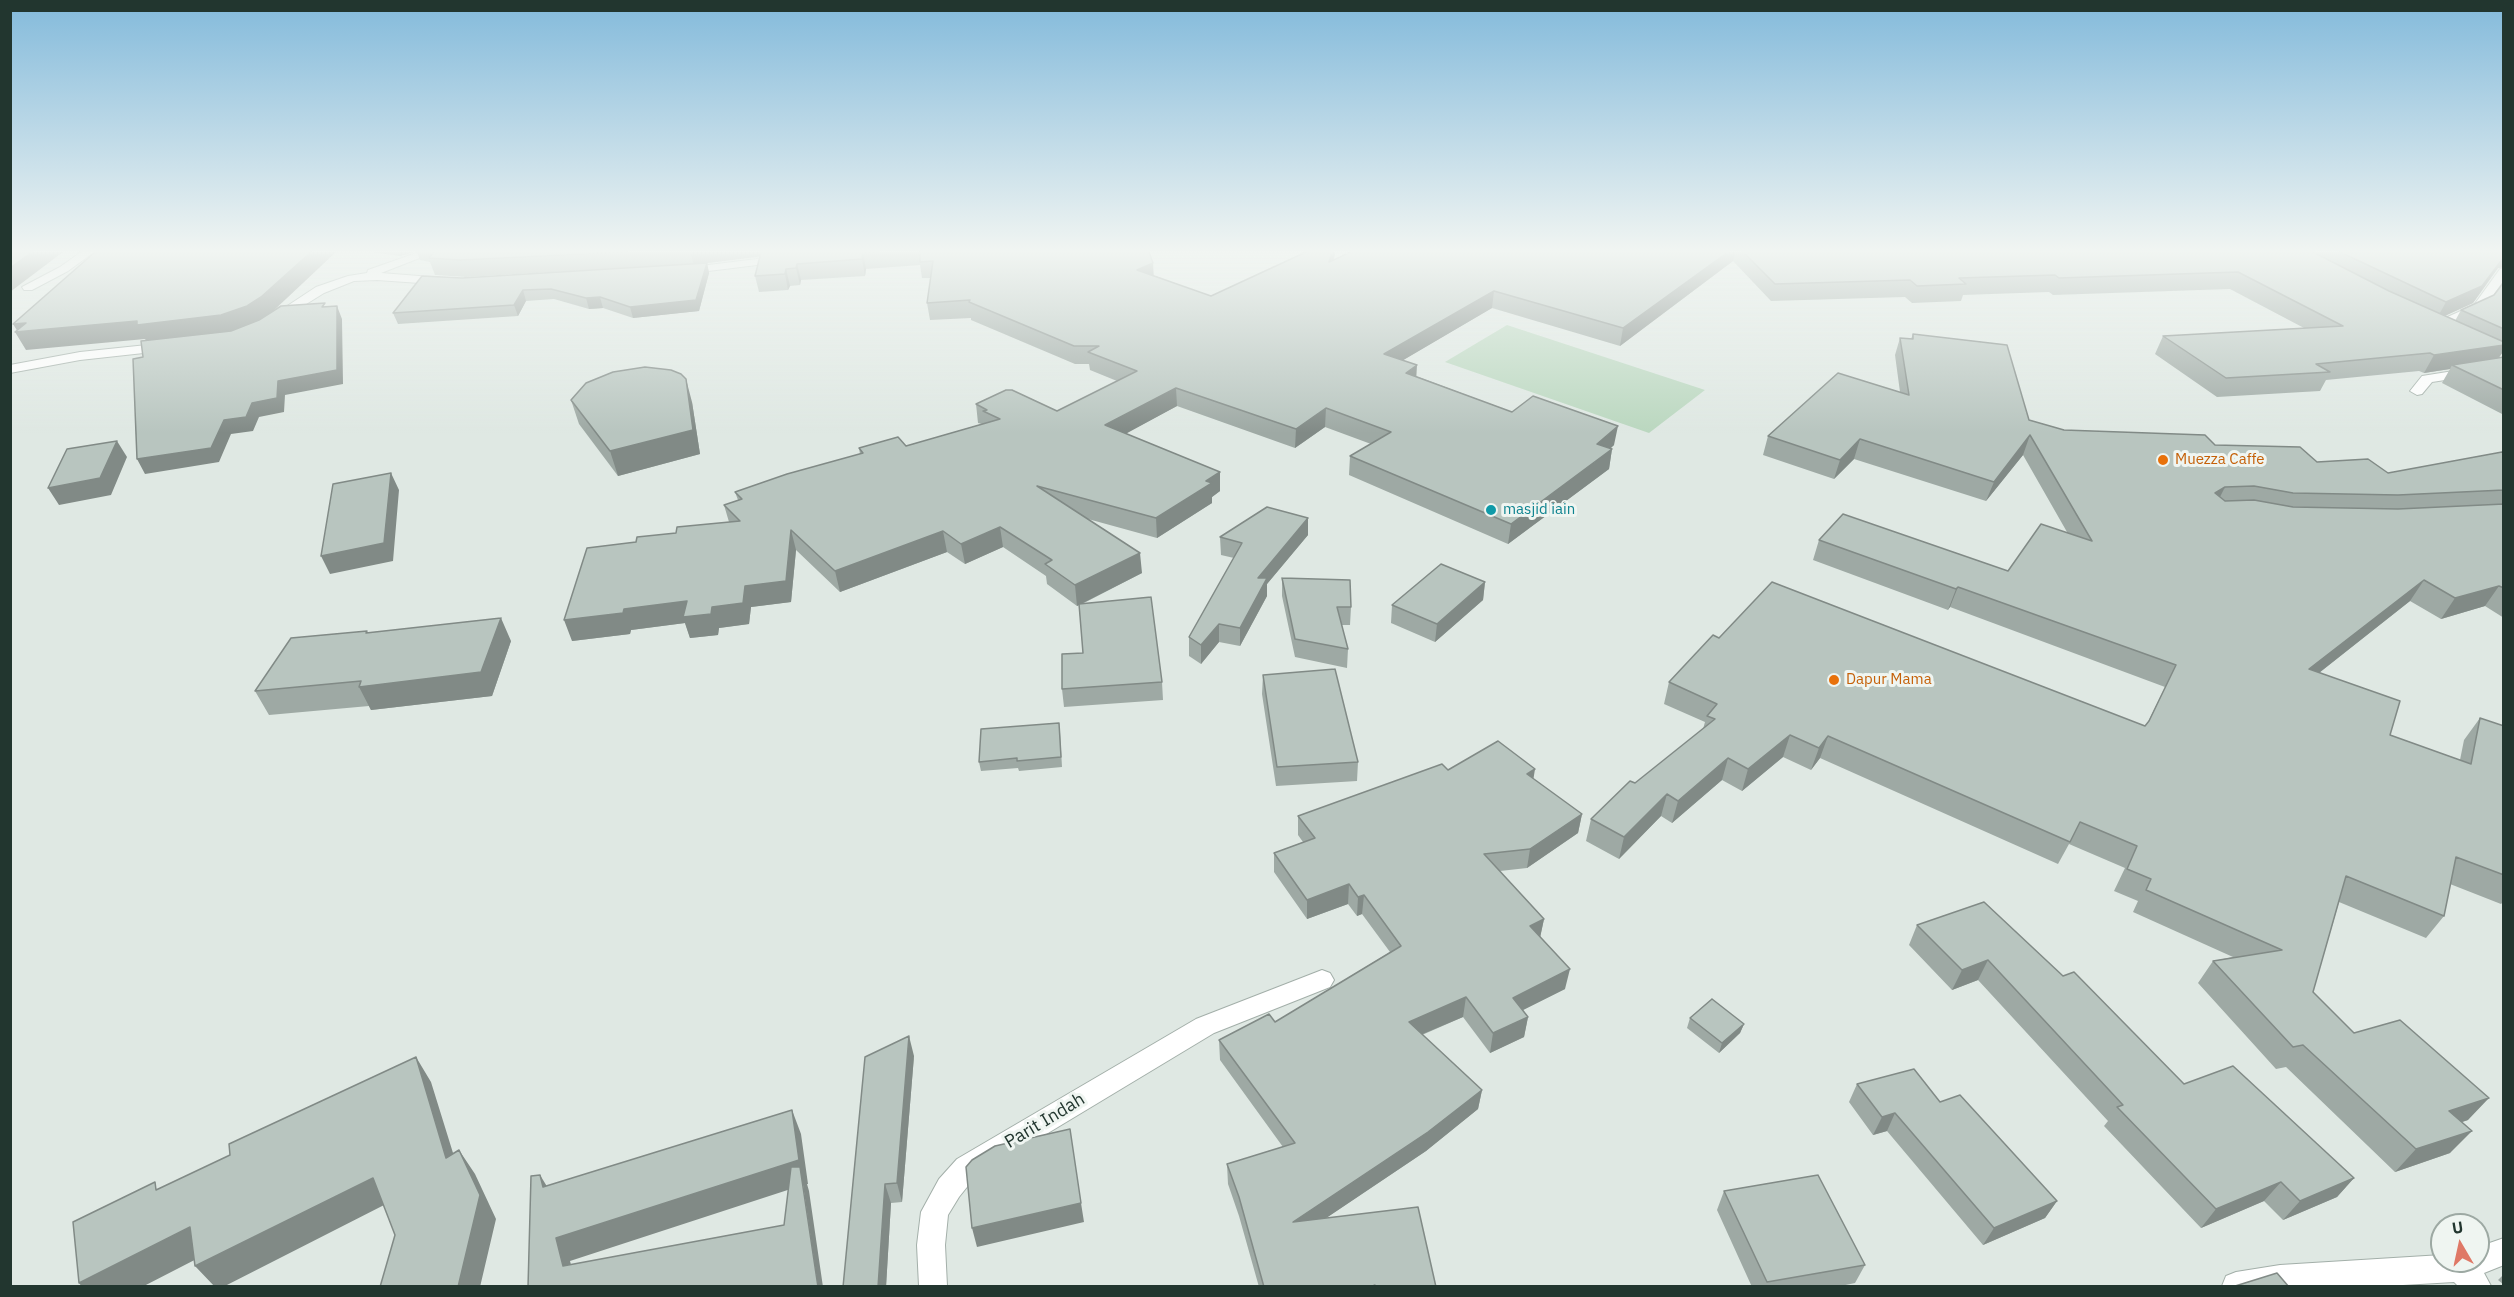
<!DOCTYPE html>
<html>
<head>
<meta charset="utf-8">
<style>
	body { margin:0 }
	#map { position:relative; width:2514px; height:1297px; overflow:hidden; background:#dfe8e3; font-family:"IBM Plex Sans",sans-serif }
	canvas { display:block }
	.frame { position:absolute; inset:0; border:12px solid #22362f; pointer-events:none }
	.north { position:absolute; left:2430px; top:1213px; width:60px; height:60px; box-sizing:border-box; background:#eff5f1; border:2px solid #9da9a3; border-radius:50%; rotate:351deg; font-size:16px; font-weight:700; line-height:24px; text-align:center; color:#22362f }
	.north::after { content:''; display:block; margin:auto; width:21px; height:27px; background:#df7866; clip-path:polygon(50% 0,100% 100%,50% 72%,0 100%) }
</style>
</head>
<body>
<div id="map">
<canvas width="2514" height="1297"></canvas>
<div class="frame"></div>
<div class="north">U</div>
</div>
<script>
const ctx = document.querySelector('canvas').getContext('2d');
ctx.lineJoin = 'round';
function paint(path, color) { ctx.fillStyle = color; ctx.fill(path, 'evenodd'); }
const poly = rows => new Path2D(rows.map(r => 'M' + r).join(''));
function strokePath(path, color, width, dash) { ctx.strokeStyle = color; ctx.lineWidth = width; ctx.lineCap = dash ? 'butt' : 'round'; ctx.setLineDash(dash || []); ctx.stroke(path); }
function drawText(font, color, halo, rows, align = 'center') {
  ctx.font = font + ' "IBM Plex Sans",sans-serif'; ctx.lineWidth = 6; ctx.setLineDash([]); ctx.textBaseline = 'middle'; ctx.strokeStyle = halo; ctx.fillStyle = color; for (const [text, x, y, turn = 0] of rows) {
    ctx.save(); ctx.translate(x, y); ctx.rotate((+turn || 0) * Math.PI / 180); ctx.textAlign = isNaN(turn) ? turn : align; if (halo) ctx.strokeText(text, 0, 0); ctx.fillText(text, 0, 0); ctx.restore();
  }
}
paint(poly([
	[1507,325,1705,390,1649,433,1445,362]
]), '#bad7bf');
const minor = poly([
	[81,252,94,252,68,271,32,290,24,290,22,287,60,267,81,252],
	[419,252,435,252,381,273,444,278,448,279,448,285,377,280,354,281,324,293,279,321,275,322,269,318,316,287,348,276,367,273,368,270,419,252],
	[787,252,806,252,804,254,757,265,684,274,678,271,684,268,757,259,787,252],
	[2504,268,2504,280,2482,311,2440,330,2432,330,2430,327,2432,324,2474,305,2500,269,2504,268],
	[166,343,172,347,171,350,80,360,10,373,10,365,80,352,166,343],
	[2504,363,2504,371,2432,382,2422,394,2417,395,2410,391,2422,376,2504,363],
	[1322,970,1330,973,1334,980,1330,987,1214,1033,975,1177,959,1197,948,1215,945,1245,947,1286,919,1286,917,1245,921,1212,939,1179,957,1159,1196,1019,1322,970],
	[2504,1238,2504,1265,2484,1273,2491,1286,2458,1286,2454,1282,2386,1286,2222,1286,2226,1276,2236,1272,2280,1265,2442,1255,2442,1261,2478,1261,2478,1247,2504,1238]
]);
strokePath(minor, '#a3afa9', 2);
paint(minor, '#fff');
paint(poly([
	[373,252,413,252,400,256],
	[417,252,1149,252,1153,275,1211,296,1306,252,1335,252,1334,260,1351,252,2504,252,2504,267,2498,268,2473,303,2444,316,2455,321,2461,310,2494,295,2504,282,2504,351,2499,357,2504,357,2504,415,2442,383,2450,369,2424,373,2419,371,2326,380,2320,391,2217,397,2155,354,2163,336,2304,328,2230,289,2053,295,2049,292,1963,295,1961,301,1912,303,1905,297,1771,301,1733,261,1620,346,1492,308,1403,360,1416,376,1512,412,1614,445,1610,449,1612,449,1609,469,1508,544,1349,475,1350,456,1371,444,1325,427,1295,448,1177,406,1126,433,1220,491,1212,497,1212,503,1157,538,1088,519,1142,573,1082,604,1162,682,1163,700,1064,707,1062,689,1083,653,1079,605,1077,606,1047,584,1046,576,1003,547,965,564,947,552,840,592,796,550,791,602,751,607,749,624,719,628,718,635,690,638,685,623,631,630,630,634,572,641,636,542,729,522,724,505,738,500,735,492,860,454,859,448,906,446,982,424,978,423,976,404,1057,411,1117,381,1090,370,1089,364,1075,364,971,320,971,318,930,320,927,303,931,278,922,278,920,265,866,269,865,276,801,280,800,285,790,286,788,290,759,292,755,276,760,256,707,263,709,273,699,311,633,318,603,308,589,309,554,299,526,301,518,316,398,324,393,313,462,278,589,270,466,277,435,275,430,262,420,260],
	[1913,334,2029,420,2064,430,2215,445,2317,462,2388,473,2504,453,2504,618,2485,606,2441,619,2410,601,2319,673,2390,735,2460,760,2464,740,2480,718,2504,726,2504,901,2501,904,2450,884,2444,916,2426,938,2339,902,2313,992,2354,1033,2468,1120,2462,1122,2450,1153,2395,1172,2286,1067,2276,1069,2198,983,2213,961,2233,957,2133,912,2138,901,2114,891,2125,868,2069,844,2058,864,1820,758,1811,770,1783,757,1742,791,1722,780,1672,823,1661,816,1619,859,1586,841,1591,819,1703,729,1705,722,1664,704,1669,682,1719,638,2145,726,2147,724,2165,687,1950,607,1948,610,1813,560,1819,540,2008,571,2067,532,2023,455,1986,501,1854,459,1834,479,1763,455,1768,436,1900,392,1895,355,1900,338,1911,339],
	[571,400,692,402,700,454,618,476,579,424],
	[1308,518,1308,535,1267,584,1267,596,1240,646,1219,642,1201,664,1189,656,1189,637,1234,558,1221,555,1220,537],
	[1282,578,1351,607,1350,625,1341,625,1348,649,1347,668,1295,657,1282,596],
	[1485,582,1483,600,1435,642,1391,623,1392,605],
	[368,633,511,641,492,696,371,710,369,706,269,715,255,691],
	[1263,675,1358,762,1357,781,1276,786,1262,694],
	[1060,732,1062,767,1019,771,1018,768,981,771,979,762],
	[1448,770,1534,779,1582,814,1578,833,1527,868,1500,871,1544,919,1540,937,1565,989,1523,1010,1528,1017,1524,1037,1490,1053,1463,1017,1422,1035,1482,1090,1478,1109,1426,1151,1326,1218,1436,1287,1259,1287,1239,1216,1228,1184,1227,1164,1283,1147,1220,1060,1219,1040,1275,1022,1390,952,1362,914,1357,916,1348,904,1307,919,1274,872,1274,853,1303,842,1298,835,1298,816],
	[1917,925,2063,976,2184,1084,2354,1178,2337,1197,2283,1220,2264,1201,2201,1228,2104,1126,2108,1121,1978,980,1952,990,1909,945],
	[1690,1018,1744,1024,1740,1033,1719,1053,1687,1028],
	[914,1056,902,1202,891,1203,886,1287,843,1287],
	[1857,1084,1940,1102,2057,1201,2045,1218,1983,1245,1887,1131,1873,1135,1849,1102],
	[1724,1191,1865,1265,1855,1283,1836,1287,1752,1287,1717,1210],
	[2504,1274,2504,1285,2498,1280]
]), '#9ea9a4');
paint(poly([
	[32,252,63,252,10,292,10,268],
	[311,252,336,252,270,314,255,323,229,333,147,342,145,339,26,350,15,332,18,332,13,324],
	[398,252,413,252,400,256],
	[690,252,779,252,757,257,707,263,709,273,699,311,633,318,630,307,694,265],
	[1332,252,1335,252,1335,254,1329,279,1329,262],
	[1728,252,1736,252,1733,261,1620,346,1623,328],
	[863,253,866,269,865,276,862,259],
	[2504,257,2504,267,2498,268,2473,303,2436,320,2446,302],
	[1153,263,1154,280,1137,270],
	[797,264,801,280,800,285,796,268],
	[786,269,790,286,788,290,785,274],
	[523,290,526,301,518,316,514,305],
	[1494,291,1492,308,1383,372,1384,354],
	[600,297,603,308,589,309,586,298],
	[337,306,342,319,343,384,285,395,284,412,259,417,253,431,231,434,219,462,145,474,137,459,224,420,278,381],
	[2504,345,2504,350,2496,362,2452,365,2450,369,2424,373,2434,355],
	[1417,365,1416,383,1406,373],
	[686,379,692,402,700,454,618,476,610,451],
	[1176,388,1177,406,1107,444,1105,425],
	[1326,408,1325,427,1295,448,1296,429],
	[1618,426,1614,445,1594,463,1597,444],
	[2030,435,2023,455,1986,501,1994,482],
	[1860,439,1854,459,1834,479,1840,460],
	[117,441,127,457,111,495,59,505,48,488],
	[1612,449,1609,469,1508,544,1511,524],
	[1220,472,1220,491,1212,497,1212,503,1157,538,1156,518,1206,481],
	[391,473,399,490,393,561,330,574,321,556],
	[2225,487,2215,507,2215,493],
	[1308,518,1308,535,1267,584,1267,596,1240,646,1240,628,1258,578],
	[1000,527,1003,547,965,564,961,544],
	[791,530,796,550,791,602,751,607,749,624,719,628,718,635,690,638,685,623,631,630,630,634,572,641,564,620,624,609,687,601,712,607,745,586],
	[943,531,947,552,840,592,835,571],
	[1140,553,1142,573,1077,606,1075,585],
	[2424,580,2410,601,2296,691,2309,669],
	[1485,582,1483,600,1435,642,1437,624],
	[2499,586,2485,606,2441,619,2455,598],
	[1958,587,1950,607,1948,610,1956,589],
	[501,618,511,641,492,696,371,710,359,687],
	[1219,624,1219,642,1201,664,1201,645],
	[1790,735,1783,757,1742,791,1748,769],
	[1828,736,1820,758,1811,770,1819,748],
	[1728,758,1722,780,1672,823,1678,801],
	[1535,769,1532,788,1527,774],
	[1667,794,1661,816,1619,859,1624,837],
	[1582,814,1578,833,1527,868,1530,849],
	[1349,884,1348,904,1307,919,1307,900],
	[1364,895,1362,914,1357,916,1358,897],
	[1544,919,1540,938,1530,926],
	[1988,960,1978,980,1952,990,1962,970],
	[1570,969,1565,989,1509,1017,1513,998],
	[1466,997,1463,1017,1406,1041,1409,1022],
	[1528,1017,1524,1037,1490,1053,1493,1033],
	[1744,1024,1740,1033,1719,1053,1722,1043],
	[909,1036,914,1056,902,1202,897,1183],
	[416,1057,431,1082,462,1182,446,1158],
	[1482,1090,1478,1109,1426,1151,1292,1241,1293,1222],
	[2489,1098,2468,1120,2428,1133,2449,1111],
	[792,1110,801,1134,808,1184,807,1184,809,1191,823,1287,818,1287,803,1185,570,1261,577,1287,563,1266,556,1238],
	[1895,1113,1887,1131,1873,1135,1882,1117],
	[2472,1131,2450,1153,2395,1172,2416,1149],
	[459,1150,475,1174,496,1219,480,1287,458,1287],
	[540,1175,554,1198,543,1187],
	[373,1178,390,1202,223,1287,215,1287,195,1266],
	[2354,1178,2337,1197,2283,1220,2300,1201],
	[2281,1182,2264,1201,2201,1228,2216,1209],
	[885,1184,891,1203,886,1287,878,1287],
	[2057,1201,2045,1218,1983,1245,1994,1228],
	[1081,1203,1084,1222,977,1247,972,1228],
	[190,1227,212,1251,142,1287,82,1287,79,1283]
]), '#818a86');
const building = poly([
	[10,252,32,252,10,268,10,252],
	[95,252,311,252,261,297,247,306,221,315,137,325,137,321,15,332,26,323,13,324,95,252],
	[434,252,627,252,460,260,429,258,434,252],
	[761,252,878,252,863,253,862,259,797,264,796,268,786,269,785,274,755,276,761,252],
	[920,252,1149,252,1153,263,1137,270,1211,296,1306,252,1332,252,1329,262,1351,252,1728,252,1623,328,1494,291,1384,354,1417,365,1406,373,1512,412,1533,396,1618,426,1597,444,1612,449,1511,524,1350,456,1391,432,1326,408,1296,429,1176,388,1105,425,1220,472,1206,481,1212,483,1156,518,1037,486,1140,553,1075,585,1045,564,1052,560,1000,527,961,544,943,531,835,571,791,530,786,581,745,586,743,603,712,607,711,614,683,617,687,601,624,609,623,613,564,620,587,548,636,542,637,537,676,533,677,527,740,521,724,505,742,499,735,492,787,474,863,453,859,448,898,437,906,446,1000,419,983,411,987,410,976,404,1006,390,1012,390,1057,411,1137,371,1088,352,1099,346,1074,346,969,302,970,300,927,303,933,261,920,262,920,252],
	[1743,252,2313,252,2389,291,2504,342,2504,345,2434,355,2430,353,2316,364,2330,372,2226,378,2163,336,2343,326,2238,272,2059,278,2055,275,1959,278,1966,284,1917,286,1910,280,1775,284,1743,252],
	[2340,252,2504,252,2504,257,2482,286,2446,302,2340,252],
	[707,263,696,300,630,307,600,297,586,298,551,289,523,290,514,305,393,313,422,276,462,278,707,263],
	[2504,282,2504,329,2461,310,2494,295,2504,282],
	[325,303,322,307,337,306,337,370,278,381,277,398,252,403,246,417,224,420,211,448,137,459,133,359,143,357,141,341,231,331,259,320,281,306,325,303],
	[1913,334,2007,345,2029,420,2064,430,2205,435,2215,445,2300,447,2317,462,2368,459,2388,473,2502,452,2504,453,2504,490,2398,495,2293,493,2254,486,2225,487,2215,493,2225,501,2254,500,2293,507,2398,509,2504,504,2504,588,2499,586,2455,598,2424,580,2309,669,2400,701,2390,735,2471,764,2480,718,2504,726,2504,875,2456,857,2444,916,2346,876,2313,992,2354,1033,2400,1020,2489,1098,2449,1111,2472,1131,2416,1149,2303,1045,2293,1047,2213,961,2282,950,2146,890,2151,879,2127,869,2137,846,2080,822,2070,842,1828,736,1819,748,1790,735,1748,769,1728,758,1678,801,1667,794,1624,837,1591,819,1630,781,1635,783,1715,719,1707,716,1717,704,1669,682,1713,635,1719,638,1772,582,2145,726,2149,721,2176,665,1958,587,1956,589,1819,540,1843,514,2008,571,2041,524,2092,541,2030,435,1994,482,1860,439,1840,460,1768,436,1838,373,1909,395,1900,338,1913,339,1913,334],
	[2504,357,2504,390,2452,365,2504,357],
	[645,367,671,370,681,374,686,379,693,430,610,451,571,400,586,383,613,372,645,367],
	[117,441,100,478,48,488,67,449,117,441],
	[391,473,384,543,321,556,333,484,391,473],
	[1267,507,1308,518,1258,578,1267,578,1240,628,1219,624,1201,645,1189,637,1242,543,1220,537,1267,507],
	[1441,564,1485,582,1437,624,1392,605,1441,564],
	[1282,578,1350,580,1351,607,1337,607,1348,649,1295,639,1282,578],
	[1151,597,1162,682,1062,689,1062,654,1083,653,1079,604,1151,597],
	[501,618,481,672,359,687,361,681,255,691,291,638,367,631,366,633,501,618],
	[1335,669,1358,762,1277,767,1263,675,1335,669],
	[1059,723,1061,757,1017,761,1017,758,979,762,981,729,1059,723],
	[1498,741,1535,769,1527,774,1582,814,1530,849,1484,854,1544,919,1530,926,1570,969,1513,998,1528,1017,1493,1033,1466,997,1409,1022,1482,1090,1428,1132,1293,1222,1418,1207,1436,1287,1376,1287,1375,1285,1370,1287,1264,1287,1239,1197,1227,1164,1295,1143,1219,1040,1269,1014,1275,1022,1401,946,1364,895,1358,897,1349,884,1307,900,1274,853,1315,838,1298,816,1442,764,1448,770,1498,741],
	[1984,902,2063,976,2074,972,2184,1084,2233,1066,2354,1178,2300,1201,2281,1182,2216,1209,2117,1107,2123,1105,1988,960,1962,970,1917,925,1984,902],
	[1712,999,1744,1024,1722,1043,1690,1018,1712,999],
	[909,1036,897,1183,885,1184,878,1287,843,1287,865,1057,909,1036],
	[416,1057,446,1158,459,1150,480,1195,458,1287,380,1287,395,1235,373,1178,195,1266,190,1227,79,1283,73,1222,155,1182,156,1190,230,1155,229,1144,416,1057],
	[1914,1069,1940,1102,1960,1095,2057,1201,1994,1228,1895,1113,1882,1117,1857,1084,1914,1069],
	[792,1110,799,1160,556,1238,563,1266,784,1225,791,1167,800,1167,818,1287,528,1287,531,1176,540,1175,543,1187,792,1110],
	[1070,1129,1081,1203,972,1228,966,1167,972,1160,995,1146,1070,1129],
	[1818,1175,1865,1265,1767,1282,1724,1191,1818,1175],
	[2277,1273,2289,1287,2232,1287,2277,1273]
]);
paint(building, '#b8c5bf');
strokePath(building, '#818a86', 1.5);
const sky = ctx.createLinearGradient(0, 0, 0, 433);
sky.addColorStop(0, '#83badb');
sky.addColorStop(0.58, '#f1f5f2');
sky.addColorStop(1, '#f1f5f200');
ctx.fillStyle = sky;
ctx.fillRect(0, 0, 2514, 433);
for (const [x, y, r, color] of [
	[2163,460,6,"#e8710a"],
	[1491,510,6,"#0f9aa8"],
	[1834,680,6,"#e8710a"]
]) { const dot = new Path2D(); dot.arc(x, y, r, 0, 2 * Math.PI); ctx.fillStyle = color; ctx.fill(dot); strokePath(dot, '#eff5f1', 2); }
drawText('15px', '#c56008', '#eff5f1', [
	["Muezza Caffe",2175,460],
	["Dapur Mama",1846,680]
], 'left');
drawText('15px', '#0d838f', '#eff5f1', [
	["masjid iain",1503,510]
], 'left');
drawText('18px', '#22362f', '#eff5f1', [
	["Parit Indah",1045,1121,-31]
]);
</script>
</body>
</html>
